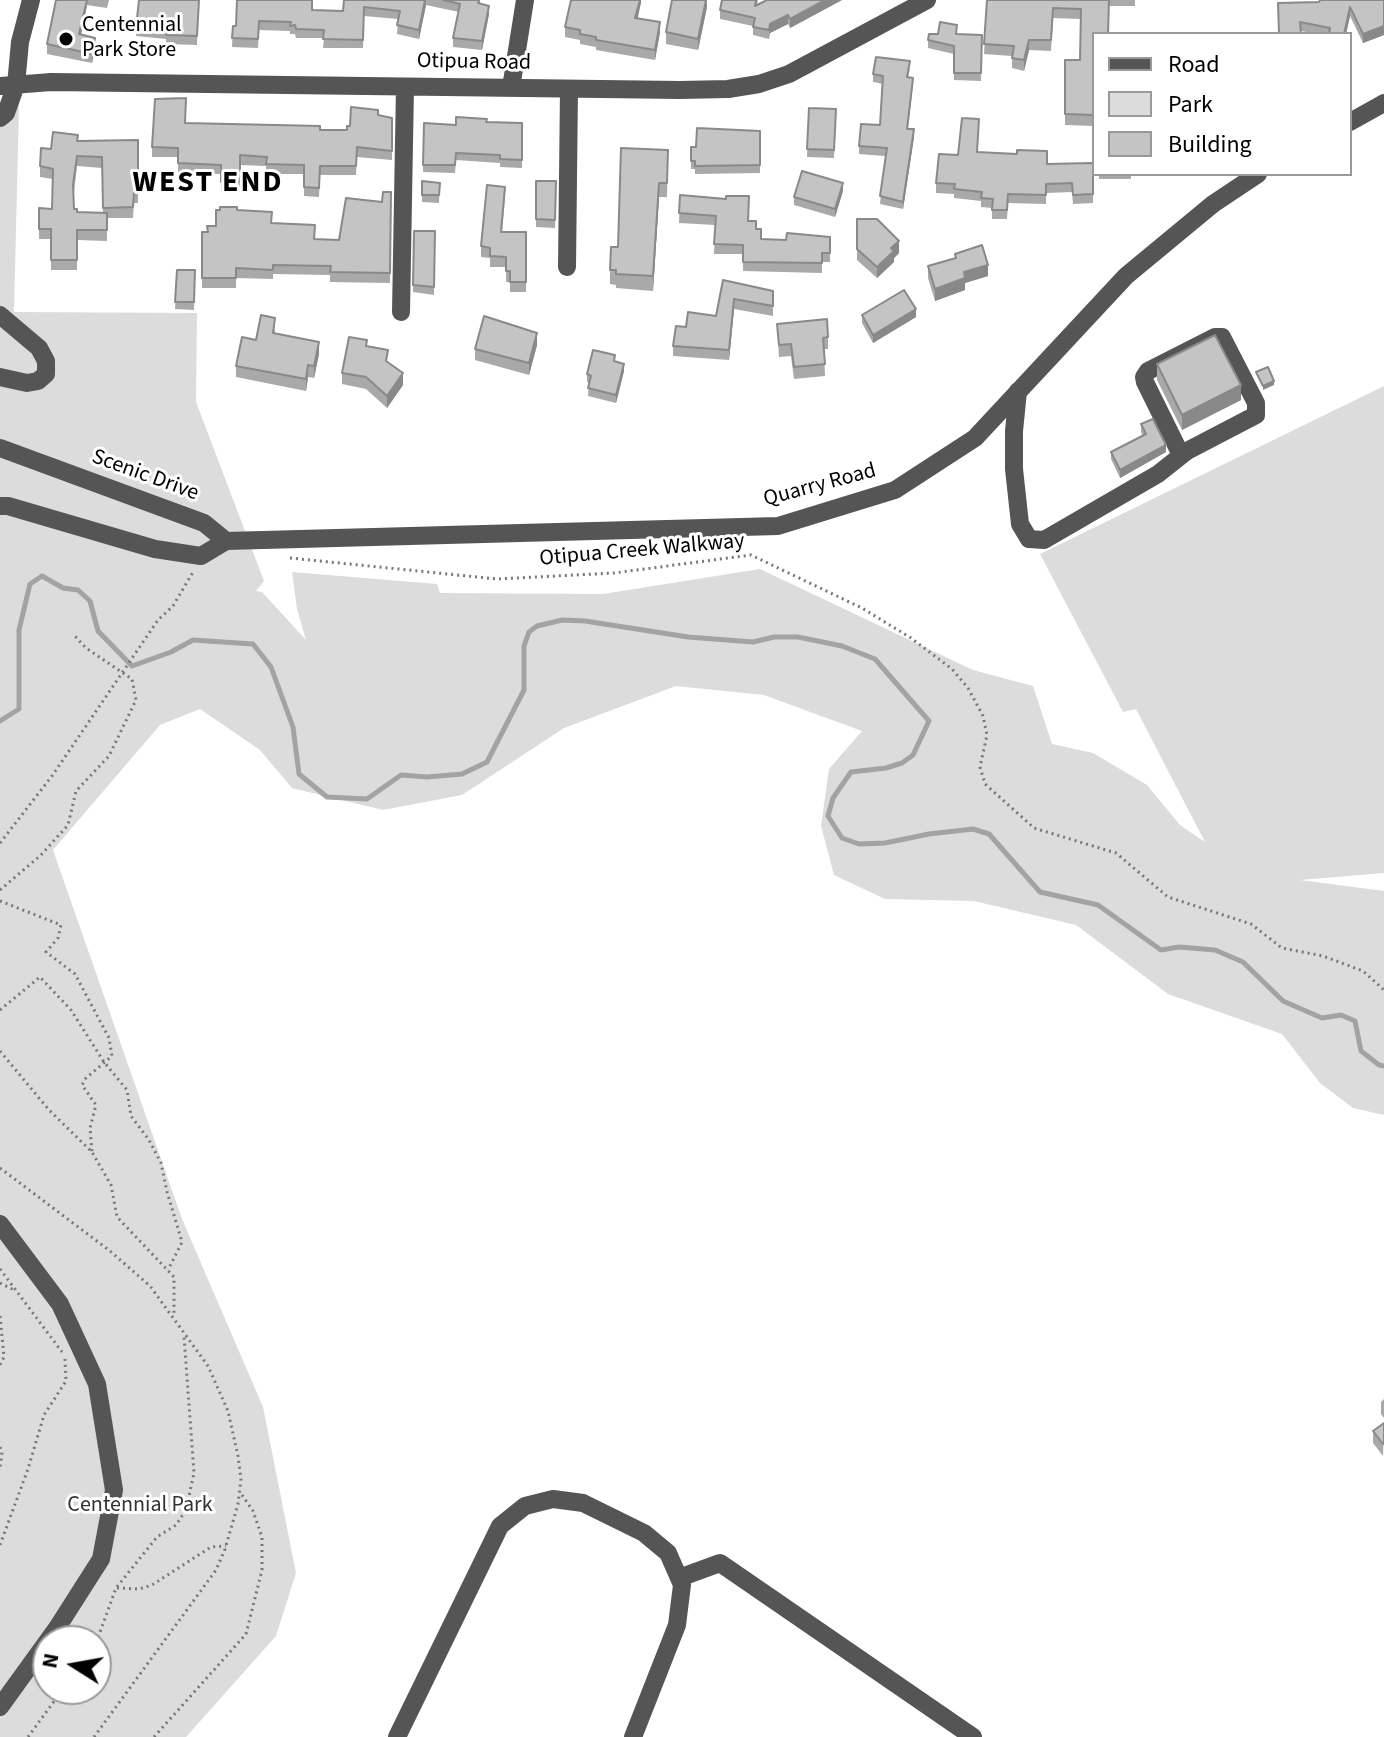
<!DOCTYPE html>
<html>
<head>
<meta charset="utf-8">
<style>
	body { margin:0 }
	#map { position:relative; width:1384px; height:1737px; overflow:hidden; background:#fff; font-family:"Source Sans 3",sans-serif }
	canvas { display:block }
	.legend { position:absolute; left:1092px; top:32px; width:260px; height:144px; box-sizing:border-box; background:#fff; border:2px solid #999; margin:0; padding:10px 14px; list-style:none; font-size:24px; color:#000 }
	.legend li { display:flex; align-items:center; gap:16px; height:40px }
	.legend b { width:40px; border:2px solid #999 }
	.north { position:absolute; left:32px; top:1625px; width:80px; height:80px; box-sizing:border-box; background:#fff; border:2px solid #999; border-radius:50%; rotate:281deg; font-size:22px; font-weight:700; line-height:32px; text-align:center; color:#000 }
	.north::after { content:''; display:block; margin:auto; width:28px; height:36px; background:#000; clip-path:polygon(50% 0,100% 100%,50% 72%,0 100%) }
</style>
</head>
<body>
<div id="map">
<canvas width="1384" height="1737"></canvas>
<ul class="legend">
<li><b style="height:10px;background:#555"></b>Road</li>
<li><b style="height:22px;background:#dcdcdc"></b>Park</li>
<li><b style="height:22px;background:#c4c4c4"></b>Building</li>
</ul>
<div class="north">N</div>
</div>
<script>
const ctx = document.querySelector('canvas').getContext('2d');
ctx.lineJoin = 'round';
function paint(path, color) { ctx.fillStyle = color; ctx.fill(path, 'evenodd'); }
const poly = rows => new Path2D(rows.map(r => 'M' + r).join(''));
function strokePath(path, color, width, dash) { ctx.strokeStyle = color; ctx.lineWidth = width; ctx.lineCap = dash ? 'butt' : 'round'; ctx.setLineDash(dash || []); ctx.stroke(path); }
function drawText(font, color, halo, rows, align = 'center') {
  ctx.font = font + ' "Source Sans 3",sans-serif'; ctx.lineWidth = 6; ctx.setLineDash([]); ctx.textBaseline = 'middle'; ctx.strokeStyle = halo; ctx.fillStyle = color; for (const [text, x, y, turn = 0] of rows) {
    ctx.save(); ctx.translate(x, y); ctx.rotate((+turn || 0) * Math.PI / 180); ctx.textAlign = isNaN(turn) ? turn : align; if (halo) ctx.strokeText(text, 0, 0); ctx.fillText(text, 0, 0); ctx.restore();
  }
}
paint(poly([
	[0,105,19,105,14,312,197,313,196,402,264,581,256,591,262,592,306,640,297,609,292,572,437,584,440,593,603,594,760,569,973,670,1033,686,1052,744,1093,753,1147,785,1180,825,1205,842,1136,709,1123,712,1040,554,1384,386,1384,873,1300,880,1384,891,1384,1115,1353,1108,1320,1083,1282,1034,1168,994,1076,925,974,901,885,899,834,875,821,826,829,769,862,731,764,695,676,686,564,728,462,795,383,810,292,788,260,750,200,709,160,725,53,850,182,1219,263,1407,296,1573,276,1636,186,1737,0,1737],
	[48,1641,96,1641,96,1689,48,1689]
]), '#dcdcdc');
strokePath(poly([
	[0,721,19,709,19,630,30,584,42,576,63,588,78,590,90,601,98,631,132,666,171,652,193,640,253,644,271,667,293,727,299,774,327,797,367,799,401,775,427,777,462,774,487,762,524,690,524,646,529,632,537,626,562,620,585,621,688,637,753,642,774,637,798,637,842,646,875,659,929,721,913,755,902,763,886,768,851,772,833,798,828,816,842,838,859,844,885,843,929,834,973,829,989,834,1040,892,1098,905,1161,950,1179,947,1215,950,1243,962,1283,1001,1322,1018,1341,1015,1355,1021,1361,1051,1379,1065,1384,1066]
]), '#a3a3a3', 5);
strokePath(poly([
	[290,558,497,579,614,573,751,555,862,608,911,638,952,669,968,688,983,716,987,735,980,767,985,784,1034,828,1116,853,1168,897,1251,924,1282,948,1323,956,1363,971,1384,990],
	[0,843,52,776,158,620,173,606,193,572],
	[0,890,41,855,68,825,76,791,109,756,136,700,132,679,86,648,73,634],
	[0,901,61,925,58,938,46,952,75,974,109,1038,112,1056,86,1078,82,1085,96,1105,90,1128,92,1152],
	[0,1010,40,977,71,1010,104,1062,127,1090,131,1116,149,1140,161,1163,167,1192,182,1242,168,1270],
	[0,1051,49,1110,92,1152,111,1185,117,1217,174,1277,174,1316],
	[0,1168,110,1251,150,1286,208,1366,228,1411,238,1456,241,1479,238,1504,225,1549,216,1570,94,1737],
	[0,1269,62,1352],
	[0,1283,14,1290],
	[0,1316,4,1357,0,1365],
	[0,1447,2,1452,0,1468],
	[0,1545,28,1469,44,1415,66,1381,65,1359],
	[117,1588,139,1589,152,1585,211,1547,226,1546],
	[96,1643,116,1588,157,1537,176,1525,186,1510,194,1473,184,1336],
	[28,1737,63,1689],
	[154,1737,246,1634,262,1570,262,1537,253,1511,240,1492]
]), '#777', 3, [2, 4]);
strokePath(poly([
	[0,86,51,82,680,90,728,89,759,84,789,74,927,0],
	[511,88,525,0],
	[0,118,6,113,16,85,20,42,31,0],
	[1350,122,1384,103],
	[567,267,569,89],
	[401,312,405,87],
	[0,315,39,348,46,361,46,374,38,381,27,383,0,377],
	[1018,391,1014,431,1014,469,1020,524,1029,539,1044,540,1158,474,1187,451,1256,415,1256,403,1222,337,1215,337,1148,371,1144,377,1145,382,1181,455],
	[0,448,204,523,226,541],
	[0,506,8,506,155,549,201,556,226,541,778,526,895,490,975,438,1126,276,1213,204,1258,174],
	[0,1224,60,1304,97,1384,114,1490,101,1559,57,1628,0,1707],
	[679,1578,720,1563,973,1737],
	[397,1737,500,1526,525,1506,553,1499,583,1503,644,1533,668,1553,682,1585,677,1625,633,1737]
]), '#555', 18);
paint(poly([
	[56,0,109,0,107,8,87,5,81,35,95,47,92,63,47,54,47,44],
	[199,0,197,45,166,44,166,39,136,36,136,27],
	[344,0,480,0,480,4,489,14,482,50,453,47,453,38,459,12,426,5,419,39,397,34,398,19,364,16,363,48,323,48,324,38,296,38,295,34,290,34,290,31,259,30,258,48,232,47,233,26,312,10,343,11],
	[641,0,638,18,660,32,655,60,596,50,596,47,580,44,580,40,565,37,565,27],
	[707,0,707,7,698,50,666,44,666,32],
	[722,0,758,0,757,5,767,0,842,0,790,28,788,24,770,33,769,39,753,35,753,26,720,19,720,10],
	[987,0,1135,0,1135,6,1109,6,1094,34,1094,126,1065,125,1065,60,1080,60,1081,19,1053,18,1051,51,1029,50,1024,71,1012,68,1012,56,984,54],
	[1384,0,1384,35,1363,43,1350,16,1346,34,1316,34,1301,31,1278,3],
	[957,34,982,35,981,81,954,80,954,54,928,48,928,40],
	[910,69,908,77,913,86,908,129,914,137,903,209,880,204,885,156,859,154,859,146,880,125,883,84,873,82,873,74],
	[809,108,836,109,834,158,807,157],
	[378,115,392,118,392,160,357,157,356,175,320,175,319,197,304,196,304,174,266,174,266,166,240,165,240,191,221,191,221,174,178,173,178,157,152,157,152,147,186,123,320,130,347,130,350,126],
	[486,122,522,123,522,168,500,167,500,163,456,160,455,173,423,172,424,123,456,125],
	[979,128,977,152,1047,164,1093,163,1093,203,1073,204,1072,192,1046,193,1046,204,1008,203,1007,219,992,219,992,208,981,207,981,201,954,198,954,194,936,193,936,183],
	[760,131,760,173,695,174,695,169,691,169,691,161,696,147],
	[138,140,138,203,134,203,133,218,107,218,107,241,77,240,77,270,51,270,51,239,39,239,39,208,52,209,53,179,40,177,40,166,78,141],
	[77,166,102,168,103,213,77,212,74,209,74,193],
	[668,150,667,197,659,197,653,291,616,288,616,285,610,284,610,270,618,247],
	[1099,174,1131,174,1131,179,1099,179],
	[422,181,440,183,439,203,422,202],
	[536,181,556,181,555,228,536,227],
	[843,191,835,217,794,205,794,197],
	[391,192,390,283,330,282,330,275,273,274,273,279,236,278,236,288,202,288,202,232,208,232,237,210,315,239,339,240],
	[680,195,749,221,756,229,761,239,786,240,830,237,830,262,822,262,822,273,743,271,743,254,714,254,715,225,679,223],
	[505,197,502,232,526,232,526,292,510,292,510,282,506,282,506,267,490,267,490,258,481,257,481,246],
	[857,219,899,253,894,258,894,262,877,278,857,260],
	[414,231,435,231,434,295,413,292],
	[955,254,988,276,965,283,965,290,935,301,928,278,928,266,955,258],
	[177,270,195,270,194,310,175,309],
	[723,280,773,291,773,316,734,309,729,360,673,356,673,346,686,327,716,316],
	[862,315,916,317,873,343,862,323],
	[777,324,828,337,828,349,824,349,825,376,794,379,791,356,779,357],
	[275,330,275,334,319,354,314,378,308,377,306,391,236,377,236,366,256,340],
	[537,345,529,375,475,360,475,349],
	[367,346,388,362,403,385,387,408,366,389,342,384,342,373],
	[615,361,624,371,616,403,588,396,589,383,587,382,587,374],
	[1157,364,1241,400,1182,430,1157,380],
	[1141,424,1166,452,1120,478,1111,459,1111,452,1143,436,1141,432],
	[1384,1399,1384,1418,1381,1414,1381,1402],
	[1384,1423,1383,1456,1373,1443,1373,1431]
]), '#a9a9a9');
paint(poly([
	[87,0,87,5,79,44,79,34],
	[425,0,426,5,419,39,419,30],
	[640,0,641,0,641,3,635,28,635,18],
	[706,0,707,7,698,50,698,39],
	[825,0,842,0,790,28,790,19],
	[489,6,489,14,482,50,482,41],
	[1350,7,1350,16,1346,34,1344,34],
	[788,15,788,24,770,33,769,39,770,24],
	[660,22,660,32,655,60,655,50],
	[1384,26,1384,35,1363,43,1363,34],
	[95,38,95,47,92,63,92,54],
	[1029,40,1029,50,1024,71,1024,60],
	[914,129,914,137,903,209,903,202],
	[659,183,659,197,653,291,653,276],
	[843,183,843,191,835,217,835,209],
	[899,241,899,253,894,258,894,262,877,278,877,267,891,248],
	[988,265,988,276,965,283,965,290,935,301,935,289,964,272],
	[734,299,734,309,729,360,729,350],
	[916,309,916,317,873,343,873,335],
	[537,333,537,345,529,375,529,363],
	[319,342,319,354,314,378,314,366],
	[624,364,624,371,616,403,616,395],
	[308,365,308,377,306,391,306,379],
	[403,373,403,385,387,408,387,396],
	[1274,381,1274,385,1263,390,1263,386],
	[1241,385,1241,400,1182,430,1182,415],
	[1166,445,1166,452,1120,478,1120,470]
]), '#898989');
const building = poly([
	[56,0,87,0,79,34,95,38,92,54,47,44,56,0],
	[139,0,199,0,197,36,166,35,166,30,136,27,139,0],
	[237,0,312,0,312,10,343,11,344,0,425,0,419,30,397,25,400,11,364,7,363,40,323,39,324,30,296,29,295,25,290,26,291,22,259,21,258,39,232,38,233,26,236,26,237,0],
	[443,0,479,0,478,3,489,6,482,41,453,38,460,4,443,0],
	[571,0,640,0,635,18,660,22,655,50,596,40,596,37,580,34,580,30,565,27,571,0],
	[672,0,706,0,698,39,666,32,672,0],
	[722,0,756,0,755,6,767,0,825,0,790,19,788,15,770,24,769,30,753,27,755,18,720,10,722,0],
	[987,0,1109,0,1108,34,1094,34,1094,115,1065,114,1065,60,1080,60,1081,9,1053,8,1051,40,1029,40,1024,60,1012,58,1014,46,984,44,987,0],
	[1320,0,1384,0,1384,26,1363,34,1350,7,1344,34,1329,34,1330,28,1300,22,1301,34,1279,34,1278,3,1319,2,1320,0],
	[940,22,957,25,956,34,982,35,981,73,954,73,954,46,928,40,929,34,938,34,940,22],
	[876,57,910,61,907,77,913,78,907,129,914,129,903,202,880,196,887,148,859,146,861,124,880,125,883,76,873,74,876,57],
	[186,98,185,123,320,126,320,130,347,130,347,126,350,126,351,107,378,110,378,115,392,118,392,151,357,147,356,166,320,166,319,188,304,187,304,165,266,164,267,157,240,155,240,182,221,182,221,165,178,163,178,148,152,147,155,99,186,98],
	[809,108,836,109,834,150,807,149,809,108],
	[456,117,487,119,486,122,522,123,522,160,500,159,500,155,456,153,455,165,423,165,424,123,456,125,456,117],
	[962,118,979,119,977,152,1017,154,1017,150,1047,151,1047,164,1093,163,1093,194,1073,195,1072,183,1046,184,1046,195,1008,194,1007,210,992,210,993,199,981,198,982,192,954,189,955,184,936,183,939,154,958,155,962,118],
	[697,128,760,131,760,165,695,166,695,161,691,161,691,147,696,147,697,128],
	[53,132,78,135,77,141,138,140,138,193,134,193,133,207,103,208,102,157,77,156,73,185,74,209,77,209,77,212,107,213,107,230,77,230,77,260,51,260,51,229,39,229,39,208,52,209,53,169,40,166,41,148,51,149,53,132],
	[621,148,668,150,667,183,659,183,653,276,616,274,616,270,610,270,611,247,618,247,621,148],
	[802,171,843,183,835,209,794,197,802,171],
	[422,181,440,183,439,195,422,195,422,181],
	[536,181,556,181,555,220,536,219,536,181],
	[487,185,505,187,501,232,526,232,526,282,510,282,510,271,506,271,506,257,490,256,490,248,481,246,487,185],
	[383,192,391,192,390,273,330,272,331,266,273,265,273,270,236,268,236,278,202,278,202,232,208,232,207,226,216,226,216,210,220,210,220,207,237,207,237,210,272,212,271,223,315,225,314,239,339,240,346,198,382,202,383,192],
	[680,195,726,199,726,196,749,196,748,221,756,221,756,229,761,229,761,239,786,240,787,233,830,237,830,253,822,253,822,263,743,262,743,245,714,244,716,216,679,213,680,195],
	[857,219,877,219,899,241,891,248,894,251,877,267,857,249,857,219],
	[414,231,435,231,434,287,413,285,414,231],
	[982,245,988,265,964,272,965,278,935,289,928,266,956,258,955,254,982,245],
	[177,270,195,270,194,302,175,302,177,270],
	[723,280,773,291,773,306,734,299,729,350,673,346,676,326,686,327,688,312,716,316,723,280],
	[904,290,916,309,873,335,862,315,904,290],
	[261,315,275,318,273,333,319,342,314,366,308,365,306,379,236,366,242,337,256,340,261,315],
	[484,316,537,333,529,363,475,349,484,316],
	[827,319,828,337,823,338,825,364,794,367,791,344,779,345,777,324,827,319],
	[1215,335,1241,385,1182,415,1157,364,1215,335],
	[349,337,367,340,366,346,388,350,386,361,403,373,387,396,366,377,342,373,349,337],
	[593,350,615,355,614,361,624,364,616,395,588,388,591,376,587,374,593,350],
	[1268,367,1274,381,1263,386,1256,372,1268,367],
	[1153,419,1166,445,1120,470,1111,452,1146,434,1141,424,1153,419],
	[1384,1423,1384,1444,1383,1444,1373,1431,1384,1423]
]);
paint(building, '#c4c4c4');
strokePath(building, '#898989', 2);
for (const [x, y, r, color] of [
	[66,39,8,"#000"]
]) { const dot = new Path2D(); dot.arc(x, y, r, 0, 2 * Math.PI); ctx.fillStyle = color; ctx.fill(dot); strokePath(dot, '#fff', 3); }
drawText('22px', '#000', '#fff', [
	["Centennial",82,26],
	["Park Store",82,51]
], 'left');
drawText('22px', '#000', '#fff', [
	["Otipua Road",474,63,1],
	["Scenic Drive",145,476,20],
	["Quarry Road",820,486,-15],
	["Otipua Creek Walkway",642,551,-5]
]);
drawText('22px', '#333', '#fff', [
	["Centennial Park",140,1506]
]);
ctx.letterSpacing = '2px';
drawText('bold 30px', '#000', '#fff', [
	["WEST END",208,184]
]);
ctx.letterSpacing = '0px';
</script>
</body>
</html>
